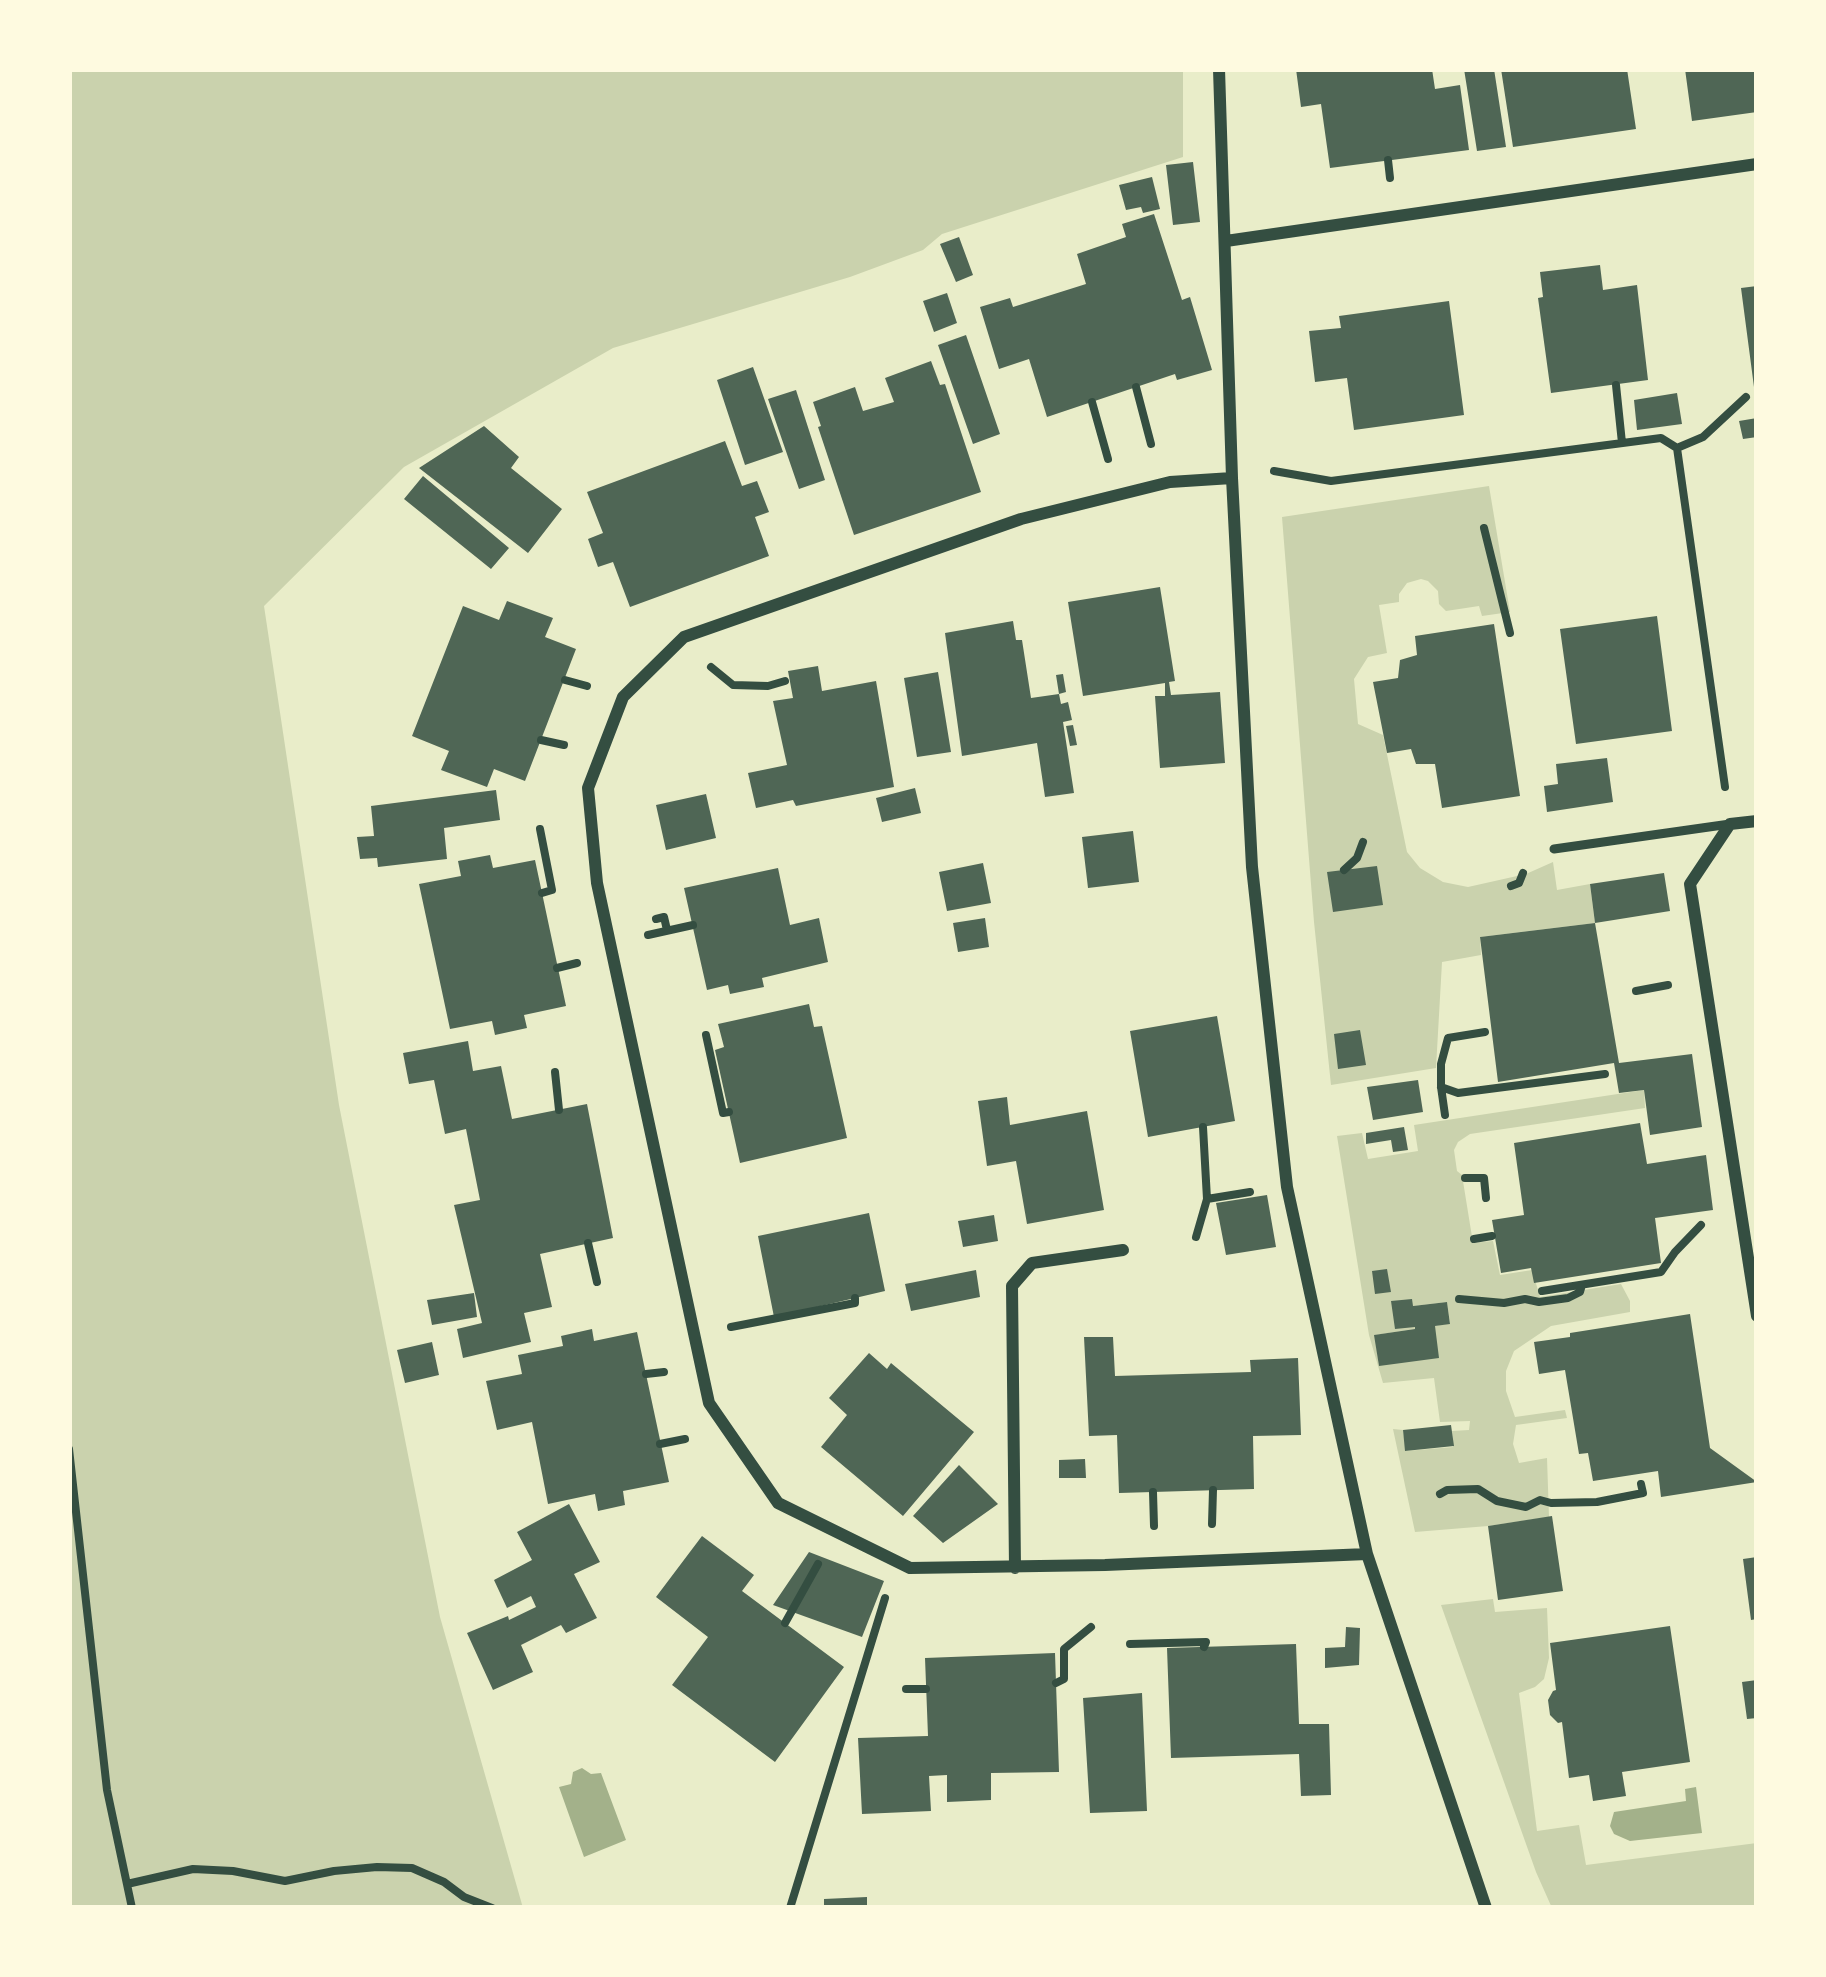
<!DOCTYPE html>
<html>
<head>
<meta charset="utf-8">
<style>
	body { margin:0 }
	#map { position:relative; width:1826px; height:1977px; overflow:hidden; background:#e9edc9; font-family:"Playfair Display",serif }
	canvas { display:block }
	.frame { position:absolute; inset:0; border:72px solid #fefae0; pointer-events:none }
</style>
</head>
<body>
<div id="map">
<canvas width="1826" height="1977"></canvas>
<div class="frame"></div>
</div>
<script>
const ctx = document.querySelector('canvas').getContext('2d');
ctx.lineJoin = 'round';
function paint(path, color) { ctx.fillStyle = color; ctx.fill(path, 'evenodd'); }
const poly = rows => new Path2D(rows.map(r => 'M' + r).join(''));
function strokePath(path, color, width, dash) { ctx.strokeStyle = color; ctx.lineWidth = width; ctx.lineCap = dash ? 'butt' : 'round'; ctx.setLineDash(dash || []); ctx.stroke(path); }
paint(poly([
	[69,69,1183,69,1183,157,942,234,923,250,850,277,613,348,404,467,264,606,339,1105,440,1617,523,1908,69,1908],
	[1489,486,1510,612,1482,616,1479,606,1446,611,1439,604,1438,591,1428,581,1421,579,1407,583,1399,594,1399,602,1379,605,1387,653,1368,657,1354,679,1358,724,1383,735,1407,852,1420,868,1443,882,1468,887,1526,874,1553,862,1557,890,1590,884,1595,923,1480,937,1481,955,1442,962,1436,1068,1331,1085,1314,922,1282,517],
	[1644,1090,1645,1108,1470,1134,1458,1142,1454,1150,1457,1171,1462,1175,1473,1243,1493,1241,1500,1275,1532,1270,1540,1297,1621,1284,1630,1301,1630,1312,1551,1326,1514,1351,1506,1371,1506,1391,1515,1417,1565,1410,1567,1418,1516,1425,1513,1444,1519,1463,1547,1458,1549,1517,1488,1526,1415,1532,1393,1429,1403,1430,1406,1451,1453,1447,1452,1431,1469,1430,1470,1421,1440,1422,1434,1378,1383,1383,1369,1335,1337,1136,1362,1133,1368,1159,1418,1151,1414,1125],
	[1447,1302,1450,1323,1435,1326,1379,1366,1375,1335,1415,1329,1413,1306],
	[1493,1599,1495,1612,1547,1608,1549,1658,1544,1679,1535,1687,1519,1693,1537,1831,1579,1825,1586,1865,1757,1843,1757,1908,1552,1908,1536,1872,1441,1605]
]), '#cad2ad');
paint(poly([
	[582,1768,591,1774,601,1773,626,1840,584,1857,559,1787,571,1784,573,1772],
	[1696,1787,1702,1833,1630,1841,1614,1834,1610,1826,1614,1812,1686,1801,1685,1789]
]), '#a3b18a');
paint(poly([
	[1296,69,1432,69,1435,89,1460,85,1469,150,1330,168,1321,104,1301,107],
	[1464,69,1494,69,1506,147,1477,151],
	[1501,69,1627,69,1636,129,1513,147],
	[1685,69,1757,69,1757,112,1692,121],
	[1193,162,1200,222,1173,225,1166,165],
	[1152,177,1160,209,1143,213,1141,207,1126,210,1119,185],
	[1154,214,1182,300,1190,297,1212,370,1177,380,1175,374,1047,417,1029,359,999,369,980,307,1010,298,1013,307,1086,284,1077,254,1126,237,1122,224],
	[959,237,973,275,956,282,940,244],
	[1600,265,1603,290,1637,285,1648,380,1551,393,1538,298,1543,297,1540,272],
	[1757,286,1757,387,1754,387,1741,288],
	[947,293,957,323,934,332,923,301],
	[1449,301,1464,415,1354,430,1347,378,1315,382,1309,331,1341,328,1339,316],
	[966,335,1000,434,973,444,938,345],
	[931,361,940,385,945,384,981,492,854,535,818,427,821,426,813,402,855,387,863,411,894,402,885,378],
	[753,367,783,452,745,465,717,380],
	[796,390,825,480,799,489,768,399],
	[1677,393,1682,424,1637,430,1634,400],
	[1757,418,1757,437,1743,439,1739,421],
	[484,426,519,457,511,468,562,509,528,553,419,468],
	[725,441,742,486,757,481,769,512,755,517,769,556,630,607,613,562,598,567,588,539,603,533,587,492],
	[423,476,509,548,491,569,404,499],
	[1160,587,1175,681,1169,682,1171,695,1220,692,1225,763,1160,768,1155,696,1165,696,1165,683,1083,696,1068,602],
	[507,601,553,618,545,637,576,649,525,781,494,769,487,787,441,770,449,751,412,736,463,606,499,620],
	[1657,616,1672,731,1576,744,1560,629],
	[1013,621,1016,640,1022,640,1031,698,1059,694,1056,675,1063,674,1066,692,1059,694,1061,704,1068,702,1072,720,1063,722,1074,793,1045,797,1037,743,962,756,945,633],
	[1494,624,1520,796,1442,808,1435,764,1416,764,1411,749,1387,753,1373,682,1398,678,1400,660,1417,655,1415,636],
	[818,666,822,691,876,681,894,787,796,806,793,800,756,808,748,773,787,765,773,701,793,698,788,671],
	[938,672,951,752,917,757,904,678],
	[1073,725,1077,745,1070,746,1066,726],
	[1607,758,1613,802,1547,812,1544,786,1558,784,1556,764],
	[915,788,921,813,882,822,876,798],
	[496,790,500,820,444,828,447,859,378,867,377,858,360,859,357,837,374,836,371,806],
	[706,794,716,838,666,850,656,805],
	[1133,831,1139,882,1088,888,1082,837],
	[490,855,493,868,535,860,566,1006,524,1015,527,1028,495,1035,492,1021,450,1029,419,884,461,876,458,861],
	[983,863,991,903,947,911,939,872],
	[1377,866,1383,905,1333,912,1327,872],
	[778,868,790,925,819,918,828,962,762,978,764,987,730,994,728,985,707,990,684,888],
	[1664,873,1670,911,1595,923,1590,884],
	[985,918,989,947,958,952,953,923],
	[1595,923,1619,1063,1692,1054,1702,1127,1650,1135,1644,1090,1619,1093,1614,1063,1498,1082,1480,937],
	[809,1004,814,1027,822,1026,847,1138,740,1163,715,1050,724,1047,718,1024],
	[1217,1016,1235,1121,1148,1137,1130,1031],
	[1360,1030,1366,1065,1338,1069,1334,1034],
	[468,1041,473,1071,501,1066,512,1119,587,1104,613,1238,540,1254,552,1307,524,1313,531,1342,463,1358,457,1329,482,1323,454,1205,480,1200,466,1129,445,1134,434,1080,409,1084,403,1053],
	[1418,1080,1423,1112,1373,1120,1367,1087],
	[1007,1097,1010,1125,1087,1111,1104,1210,1027,1224,1016,1161,987,1166,978,1101],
	[1640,1123,1647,1164,1706,1155,1713,1210,1655,1218,1661,1263,1534,1283,1531,1268,1501,1273,1492,1220,1524,1215,1514,1143],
	[1404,1127,1408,1150,1393,1152,1391,1140,1366,1144,1366,1133],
	[1267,1195,1276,1247,1226,1255,1216,1203],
	[869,1213,885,1291,774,1317,758,1236],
	[994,1215,998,1241,963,1247,958,1221],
	[1387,1269,1391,1292,1375,1294,1372,1271],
	[976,1270,980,1297,911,1311,905,1284],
	[474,1293,477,1317,432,1325,427,1300],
	[1412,1299,1413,1306,1447,1302,1450,1324,1435,1326,1439,1358,1379,1366,1374,1335,1415,1329,1415,1327,1395,1329,1391,1301],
	[1690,1314,1710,1448,1757,1482,1661,1497,1658,1471,1593,1481,1588,1453,1579,1454,1565,1370,1539,1374,1534,1342,1570,1337,1570,1333],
	[592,1329,594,1341,637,1332,669,1482,623,1491,625,1505,598,1511,595,1494,548,1504,532,1422,497,1430,486,1381,522,1374,518,1355,563,1346,561,1336],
	[1084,1337,1113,1337,1115,1376,1251,1372,1250,1360,1298,1358,1301,1435,1253,1436,1254,1489,1119,1493,1117,1435,1089,1436],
	[432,1342,439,1375,405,1383,397,1350],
	[869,1353,887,1369,891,1363,974,1432,903,1516,821,1447,847,1415,829,1398],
	[1451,1425,1454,1446,1405,1451,1403,1430],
	[1085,1459,1086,1478,1059,1478,1059,1460],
	[959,1465,998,1504,943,1543,913,1516],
	[569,1504,600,1562,574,1574,597,1618,566,1633,561,1625,521,1645,533,1672,493,1690,467,1633,508,1616,509,1620,536,1607,531,1596,507,1608,494,1580,532,1560,517,1532],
	[1552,1516,1563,1591,1498,1600,1488,1526],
	[702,1536,754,1575,742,1591,844,1667,775,1762,672,1685,708,1637,656,1597],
	[809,1552,884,1581,862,1637,773,1605],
	[1757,1557,1757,1619,1751,1620,1743,1559],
	[1670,1626,1690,1762,1622,1772,1626,1796,1593,1801,1589,1775,1569,1778,1562,1722,1558,1723,1550,1715,1548,1700,1553,1691,1556,1690,1550,1643],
	[1346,1627,1360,1628,1359,1665,1325,1668,1325,1648,1345,1647],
	[1296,1644,1299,1724,1329,1724,1331,1795,1301,1796,1299,1754,1171,1758,1167,1648],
	[1055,1653,1059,1772,991,1773,991,1800,947,1802,947,1775,929,1776,931,1811,862,1814,858,1738,928,1736,925,1658],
	[1757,1680,1757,1718,1747,1719,1742,1682],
	[1142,1693,1147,1811,1090,1813,1083,1698],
	[867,1897,867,1908,824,1908,824,1899]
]), '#4f6655');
strokePath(poly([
	[1388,160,1390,178],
	[1616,385,1622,443],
	[1136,387,1151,444],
	[1092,402,1108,459],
	[1677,448,1703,437,1746,397],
	[1274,471,1331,481,1661,438,1677,448,1725,787],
	[1484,528,1510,633],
	[711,667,733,685,768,686,785,681],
	[565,680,587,686],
	[541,740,564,745],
	[540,829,552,890,542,893],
	[1344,870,1357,858,1363,842],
	[1511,886,1519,883,1523,873],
	[656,919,664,917,667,930],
	[648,935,693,925],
	[557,968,577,963],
	[1636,991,1668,985],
	[706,1035,723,1113,729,1112],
	[555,1072,559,1110],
	[1441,1087,1458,1093,1605,1074],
	[1445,1115,1441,1087,1441,1064,1448,1038,1485,1032],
	[1203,1127,1207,1199],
	[1465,1178,1484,1178,1486,1198],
	[1196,1237,1207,1199,1250,1192],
	[1474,1239,1492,1236],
	[588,1243,597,1282],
	[1542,1291,1661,1272,1675,1252,1701,1225],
	[1459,1299,1504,1303,1525,1299,1539,1302,1568,1298,1580,1292,1582,1285],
	[731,1327,855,1303,855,1298],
	[646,1374,664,1372],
	[660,1444,685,1439],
	[69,1449,107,1790,132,1908],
	[1153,1492,1154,1526],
	[1440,1494,1447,1490,1478,1489,1497,1501,1526,1507,1540,1500,1551,1503,1597,1502,1643,1493,1641,1484],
	[1212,1524,1213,1490],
	[785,1623,818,1564],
	[1130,1644,1206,1642,1204,1647],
	[1056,1683,1064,1679,1064,1649,1091,1627],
	[906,1689,926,1689],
	[127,1884,193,1869,233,1871,285,1881,334,1871,377,1867,412,1868,444,1882,464,1897,492,1908],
	[790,1908,885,1598]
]), '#344e41', 8);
strokePath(poly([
	[1554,849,1730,824]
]), '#344e41', 9);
strokePath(poly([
	[1219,69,1232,478,1252,867,1287,1187,1367,1554,1486,1908],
	[1226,241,1757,164],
	[1232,478,1170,482,1021,519,684,637,623,697,588,788,597,883,709,1403,778,1503,910,1568,1105,1565,1367,1554],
	[1757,821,1730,824,1690,884,1757,1316],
	[1015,1568,1012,1286,1032,1263,1123,1250]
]), '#344e41', 12);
</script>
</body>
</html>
